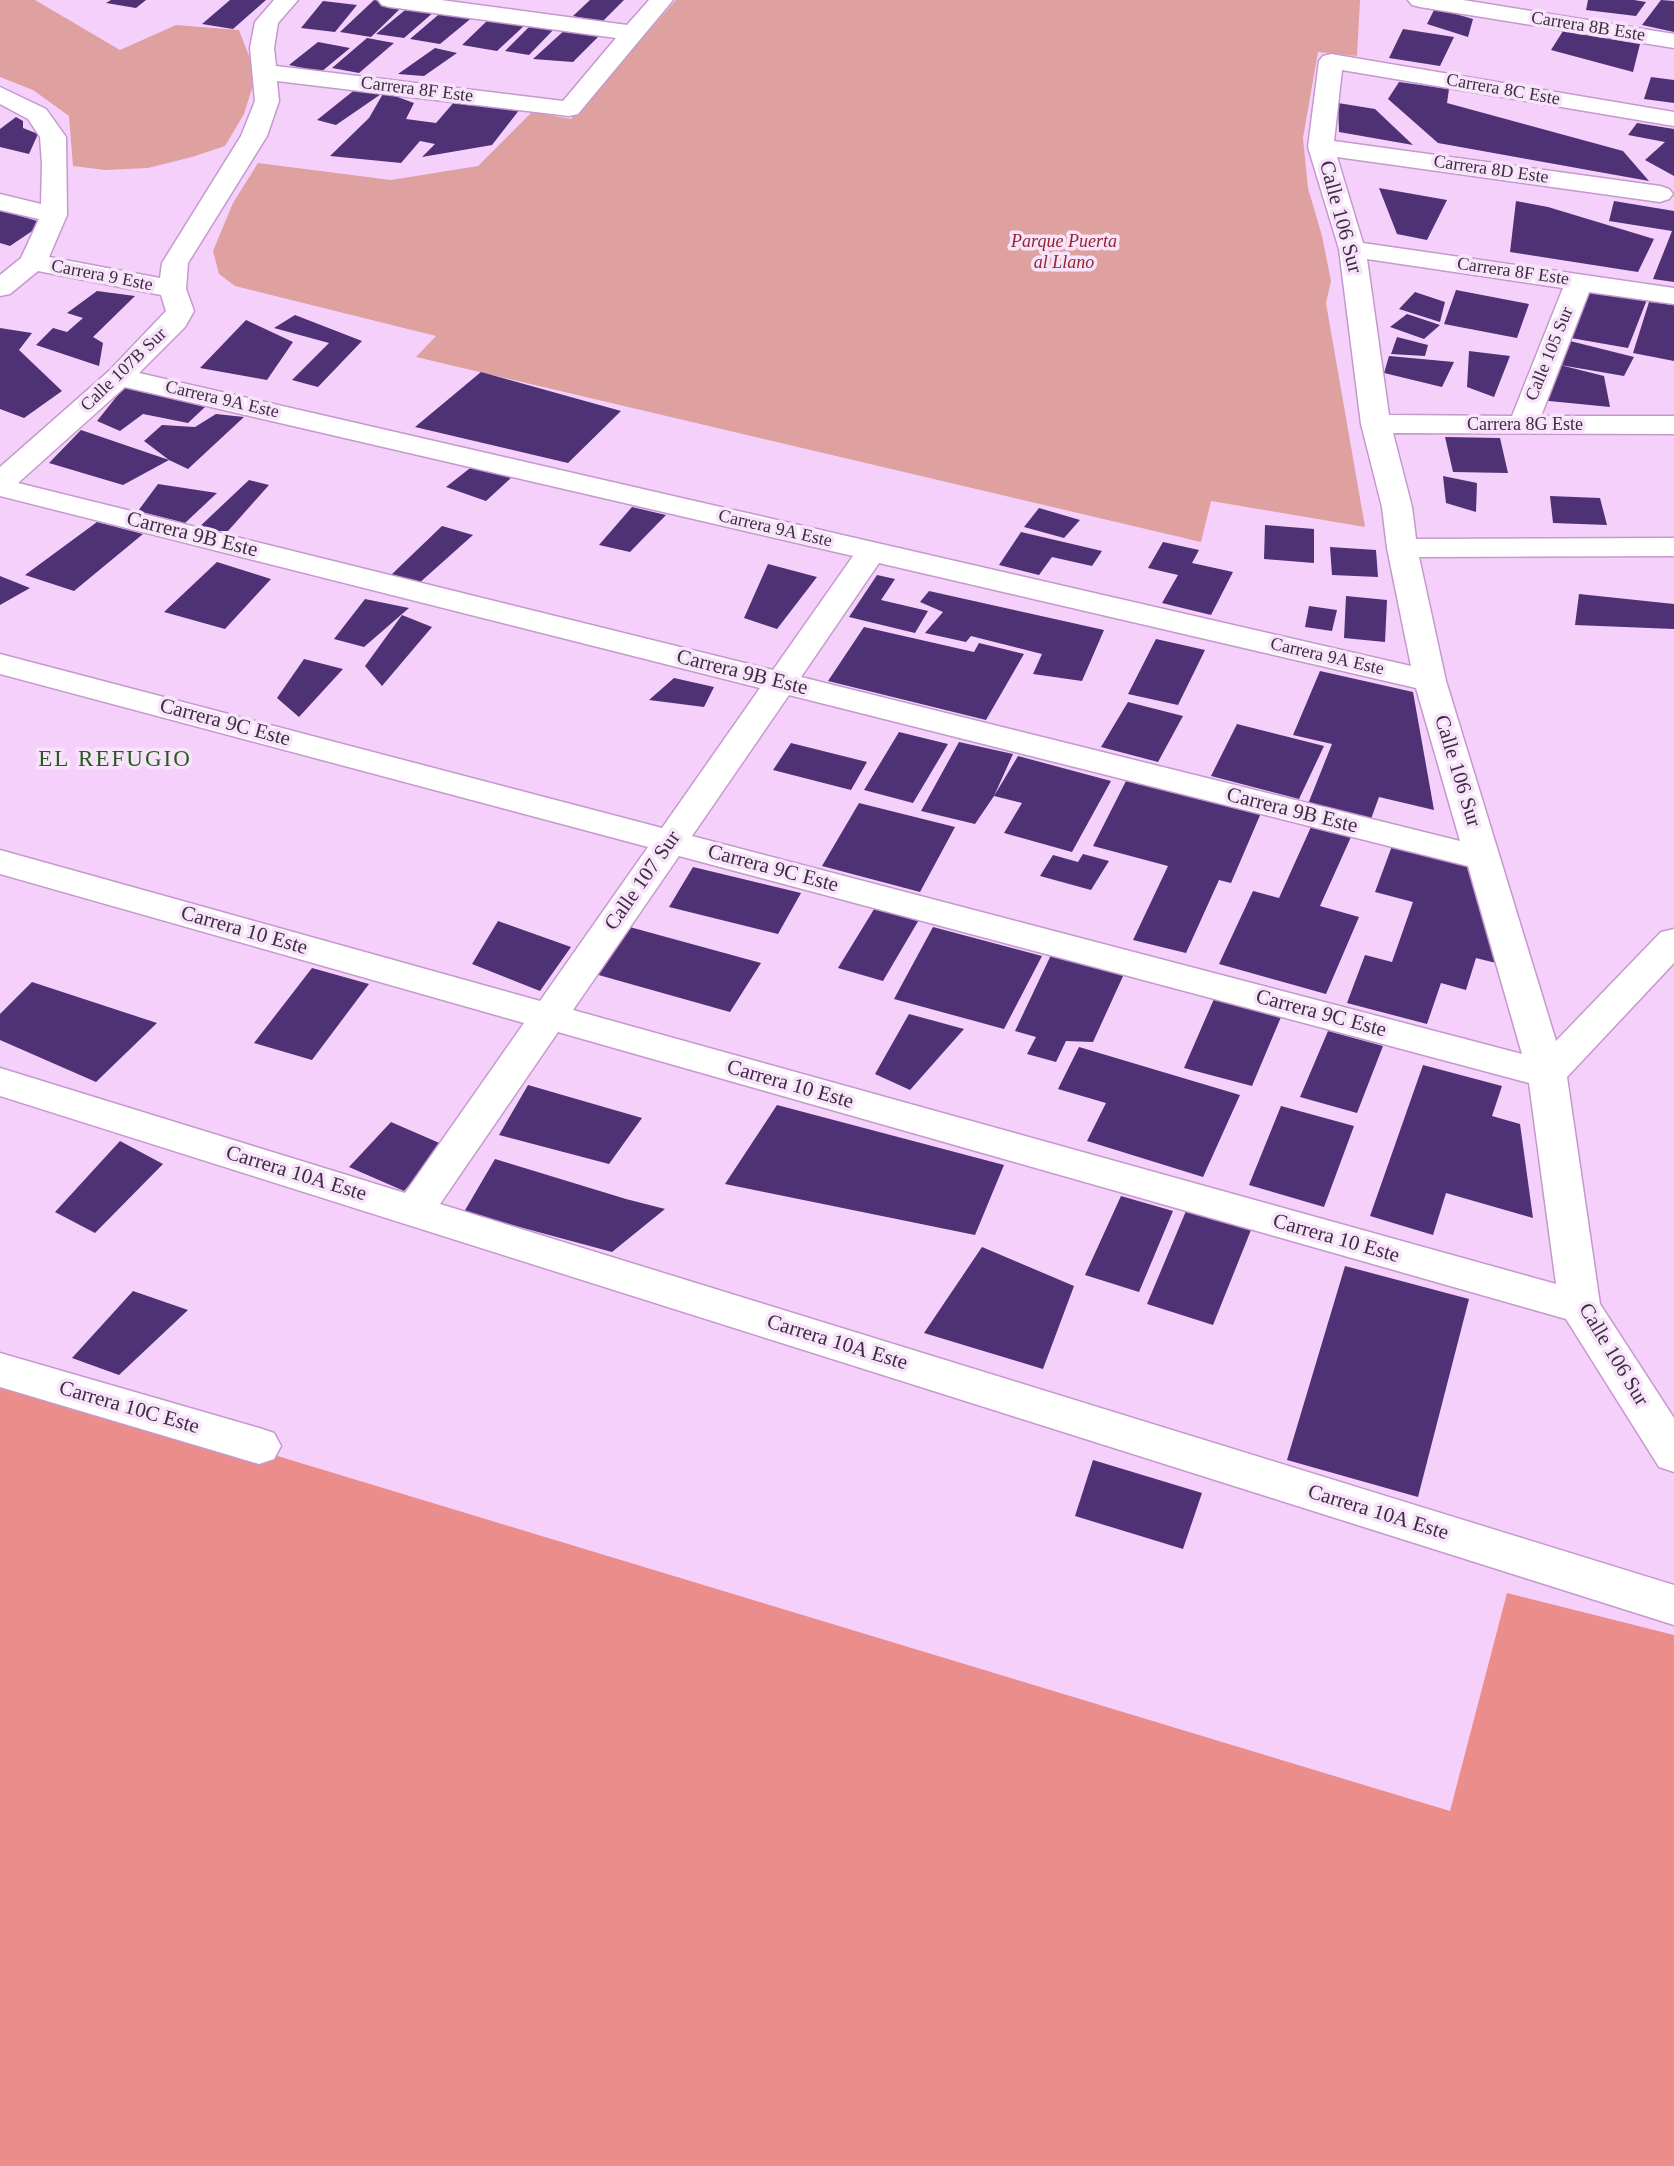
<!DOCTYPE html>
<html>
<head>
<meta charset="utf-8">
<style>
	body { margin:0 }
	canvas { display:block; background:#f5d0fb }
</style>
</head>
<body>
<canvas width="1674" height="2166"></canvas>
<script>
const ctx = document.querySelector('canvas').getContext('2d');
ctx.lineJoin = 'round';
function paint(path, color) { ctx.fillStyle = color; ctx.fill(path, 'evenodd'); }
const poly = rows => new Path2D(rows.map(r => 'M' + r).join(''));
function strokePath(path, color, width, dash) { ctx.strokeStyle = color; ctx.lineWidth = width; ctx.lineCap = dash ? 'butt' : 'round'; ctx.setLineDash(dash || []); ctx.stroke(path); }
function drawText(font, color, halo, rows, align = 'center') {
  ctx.font = font + ' "Times New Roman",serif'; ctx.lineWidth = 7; ctx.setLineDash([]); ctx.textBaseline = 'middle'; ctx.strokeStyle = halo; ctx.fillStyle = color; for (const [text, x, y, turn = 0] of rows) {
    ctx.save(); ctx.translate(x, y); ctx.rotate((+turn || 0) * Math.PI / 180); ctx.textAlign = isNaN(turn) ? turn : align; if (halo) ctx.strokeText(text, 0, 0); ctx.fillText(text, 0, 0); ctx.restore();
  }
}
paint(poly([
	[0,0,35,0,120,50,176,25,239,30,249,56,254,82,244,114,225,146,192,157,148,168,105,170,73,166,69,116,33,90,0,77],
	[676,0,1360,0,1357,56,1318,52,1303,138,1308,188,1322,236,1331,281,1326,303,1365,527,1211,501,1201,542,416,357,436,336,235,286,219,274,213,251,233,203,258,163,391,180,478,166,532,112,571,119]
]), '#dea19f');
paint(poly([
	[0,1372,1450,1811,1507,1593,1674,1635,1674,2166,0,2166]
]), '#eb8d8b');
paint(poly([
	[111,0,146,0,136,8,106,3],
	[230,0,266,0,233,29,202,24],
	[374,0,404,5,371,37,340,32],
	[590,0,624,0,602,22,573,16],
	[1588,0,1634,0,1646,2,1636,16,1586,10],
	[1661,0,1674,1,1674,32,1642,25],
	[323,1,357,5,335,32,301,28],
	[410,6,435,11,404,38,376,34],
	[1435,8,1473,19,1468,37,1427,24],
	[444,10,474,16,440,44,410,39],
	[489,19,526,24,497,51,462,45],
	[533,23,556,27,529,55,505,51],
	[567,28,601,34,573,62,533,59],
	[1403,29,1454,37,1440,66,1389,58],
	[1563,31,1640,44,1633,72,1551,50],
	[367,38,394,43,359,73,332,68],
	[318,42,350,48,321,72,289,65],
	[435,48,457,53,424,76,398,74],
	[1651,77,1674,80,1674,103,1644,99],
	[1399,82,1449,89,1447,103,1623,151,1649,181,1438,143,1388,99],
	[357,88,384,92,336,125,317,120],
	[384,92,414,103,406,119,436,123,455,101,520,109,492,145,422,157,435,144,420,141,401,163,330,156,369,118],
	[1338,103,1375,109,1413,145,1339,132],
	[16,117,23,121,23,128,38,134,29,154,0,147,0,129],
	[1637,123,1674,129,1674,176,1645,160,1665,142,1628,135],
	[1379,188,1447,200,1427,240,1397,234],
	[1516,201,1548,207,1654,239,1638,272,1510,252],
	[1614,201,1674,211,1674,282,1653,279,1672,231,1609,221],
	[0,210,44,223,10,246,0,243],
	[1585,288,1648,297,1628,348,1565,337],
	[1456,290,1529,304,1517,338,1444,324],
	[97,291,135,296,93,337,103,343,99,366,36,345,53,328,67,332,83,318,67,313],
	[1415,292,1445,302,1440,322,1399,309],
	[1649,302,1674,305,1674,361,1633,353],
	[1407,314,1440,325,1424,339,1390,327],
	[295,315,362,341,318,387,292,380,329,343,274,328],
	[246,320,293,342,267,380,200,368],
	[0,328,32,333,19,350,62,391,24,418,0,409],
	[1397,337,1428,345,1425,356,1391,354],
	[1566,340,1634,357,1624,376,1560,365,1604,376,1610,407,1539,400],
	[1469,351,1510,356,1494,397,1467,387],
	[1389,356,1454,362,1442,387,1384,373],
	[481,372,621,411,568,463,415,427],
	[125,386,205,407,188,423,143,414,120,431,97,421],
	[216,414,244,417,188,469,169,460,144,441,162,425,195,427],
	[81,430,169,460,123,485,49,463],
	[1445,437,1500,438,1508,473,1453,472],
	[474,465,512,477,486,501,446,487],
	[1443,476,1477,483,1476,512,1446,503],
	[249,480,269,485,228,531,195,531],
	[158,484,217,493,185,523,138,511],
	[1550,496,1600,498,1607,525,1553,523],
	[632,507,666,515,630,552,599,545],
	[1039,508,1080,520,1064,538,1024,527],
	[97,522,143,534,74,591,25,575],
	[1265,525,1314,529,1314,563,1264,559],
	[442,526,473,535,417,585,391,575],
	[1021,532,1102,551,1092,566,1052,557,1039,575,999,565],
	[1163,542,1199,550,1192,563,1233,572,1211,615,1162,603,1178,575,1148,568],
	[1330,547,1376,550,1378,577,1332,575],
	[217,562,271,579,225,629,164,612],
	[768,564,817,577,777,629,744,618],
	[877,575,895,579,881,600,928,611,915,633,849,617],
	[0,576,30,588,0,605],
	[929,591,1104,630,1082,681,1033,674,1042,654,971,636,966,642,925,633,943,612,920,602],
	[1579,594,1674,604,1674,629,1575,625],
	[1346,596,1387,600,1385,642,1344,638],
	[365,599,409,608,364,647,334,639],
	[1309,606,1337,610,1332,631,1305,627],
	[402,615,432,627,382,686,365,666],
	[864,627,974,652,979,643,1024,654,986,720,828,681],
	[1156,639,1205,650,1178,705,1128,694],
	[304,659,343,669,299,717,277,698],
	[1320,671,1413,692,1434,810,1379,797,1371,819,1308,804,1332,744,1293,735],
	[674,678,714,687,704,707,649,700],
	[1128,702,1183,716,1158,762,1101,747],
	[1237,724,1324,746,1299,799,1211,776],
	[899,732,948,744,913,803,864,790],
	[959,742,1013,754,994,796,975,824,921,811],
	[791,743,867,762,851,790,773,770],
	[1018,756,1111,781,1072,852,1004,833,1022,803,994,796],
	[1126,781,1261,813,1231,883,1219,880,1186,953,1133,940,1168,866,1093,846],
	[859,803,955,827,920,892,822,866],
	[1311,827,1351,837,1320,906,1359,917,1326,994,1219,964,1253,891,1279,898],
	[1392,846,1467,865,1496,963,1476,958,1466,990,1441,983,1427,1024,1347,1003,1365,955,1392,962,1413,902,1375,892],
	[1083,854,1109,861,1091,890,1040,876,1053,855,1078,862],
	[693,867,801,893,778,934,669,907],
	[876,906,920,918,883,981,838,968],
	[498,921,571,947,540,991,472,964],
	[626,926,761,963,730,1012,595,974],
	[933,927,1042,956,1004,1029,894,999],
	[1051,955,1124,974,1093,1042,1066,1041,1056,1062,1027,1054,1036,1037,1015,1031],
	[312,968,369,984,312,1060,254,1043],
	[32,982,157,1023,96,1082,0,1040,0,1014],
	[1214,999,1281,1017,1252,1086,1184,1068],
	[909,1014,964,1029,910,1090,875,1074],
	[1328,1031,1383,1046,1357,1113,1300,1097],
	[1079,1047,1240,1095,1203,1177,1087,1141,1106,1103,1058,1089],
	[1423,1065,1502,1086,1492,1116,1520,1124,1533,1218,1446,1193,1433,1235,1370,1216],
	[528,1085,642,1118,609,1164,499,1135],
	[777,1105,1004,1165,975,1235,725,1184],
	[1281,1106,1354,1126,1324,1207,1249,1185],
	[391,1122,444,1145,404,1191,349,1167],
	[120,1141,163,1164,95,1233,55,1212],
	[495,1159,626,1199,665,1209,612,1252,464,1212],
	[1121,1196,1173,1211,1139,1292,1085,1275],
	[1186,1211,1251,1230,1213,1325,1147,1304],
	[982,1247,1074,1286,1043,1369,924,1333],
	[1345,1266,1469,1299,1418,1497,1287,1460],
	[133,1291,188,1310,119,1375,72,1358],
	[1093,1460,1202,1493,1183,1549,1075,1516]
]), '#4f3176');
const minor = poly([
	[274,0,298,0,278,23,274,48,276,66,563,101,616,38,390,7,382,5,378,0,441,0,627,25,649,0,673,0,578,114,569,116,277,81,279,101,267,136,188,263,186,289,194,311,185,327,139,373,1411,666,1387,548,1382,507,1361,424,1339,249,1308,147,1319,61,1323,56,1331,54,1674,112,1674,126,1342,70,1334,141,1660,186,1669,189,1673,194,1669,199,1660,202,1337,157,1363,243,1674,288,1674,304,1589,292,1541,416,1674,416,1674,434,1393,433,1412,507,1416,539,1674,538,1674,556,1419,557,1446,681,1556,1041,1661,932,1674,929,1674,963,1567,1077,1600,1304,1674,1418,1674,1472,1659,1467,1566,1319,558,1032,440,1204,1674,1585,1674,1625,0,1096,0,1068,405,1193,524,1023,0,874,0,850,540,1001,648,847,0,674,0,654,662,828,760,688,0,496,0,467,109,371,166,311,161,295,38,271,10,294,0,296,0,275,21,258,39,219,0,210,0,194,41,204,42,164,40,137,28,119,0,104,0,87,46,109,66,137,67,215,49,257,160,278,162,263,241,136,255,101,250,48,255,22,274,0],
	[1367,259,1563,288,1512,416,1389,415,1367,259],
	[125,387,853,556,773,670,18,483,125,387],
	[879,563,1416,688,1460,841,801,677,879,563],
	[789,695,1468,866,1522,1054,692,836,789,695],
	[679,856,1529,1083,1556,1284,573,1010,679,856],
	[1408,0,1463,0,1674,34,1674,48,1420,7,1412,5,1408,0],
	[0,1353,259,1428,274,1433,281,1446,274,1459,259,1464,0,1387,0,1353]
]);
strokePath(minor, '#c699ce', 3);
paint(minor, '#fff');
drawText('18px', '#3e2c41', '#f7e4fa', [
	["Carrera 8B Este",1588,27,9],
	["Carrera 8F Este",417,90,7],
	["Carrera 8C Este",1503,90,10],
	["Carrera 8D Este",1491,170,8],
	["Carrera 8F Este",1513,272,8],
	["Carrera 9 Este",102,276,11],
	["Calle 105 Sur",1550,354,-68],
	["Calle 107B Sur",124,370,-44],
	["Carrera 9A Este",222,400,13],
	["Carrera 8G Este",1525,425],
	["Carrera 9A Este",775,529,13],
	["Carrera 9A Este",1327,657,13]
]);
drawText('italic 18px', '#93252f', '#f7e4fa', [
	["Parque Puerta",1064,242],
	["al Llano",1064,263]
]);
drawText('21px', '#3e2c41', '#f7e4fa', [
	["Calle 106 Sur",1340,217,75],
	["Carrera 9B Este",192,535,14],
	["Carrera 9B Este",742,673,14],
	["Carrera 9C Este",225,723,15],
	["Calle 106 Sur",1457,771,73],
	["Carrera 9B Este",1292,811,14],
	["Carrera 9C Este",773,869,15],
	["Calle 107 Sur",643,881,-55],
	["Carrera 10 Este",244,931,16],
	["Carrera 9C Este",1321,1014,15],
	["Carrera 10 Este",790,1085,16],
	["Carrera 10A Este",296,1174,17],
	["Carrera 10 Este",1336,1239,16],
	["Carrera 10A Este",837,1343,17],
	["Calle 106 Sur",1613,1355,59],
	["Carrera 10C Este",129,1408,16],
	["Carrera 10A Este",1378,1513,17]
]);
ctx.letterSpacing = '2px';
drawText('23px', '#295921', '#f7e4fa', [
	["EL REFUGIO",115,760]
]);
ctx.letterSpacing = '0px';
</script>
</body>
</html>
